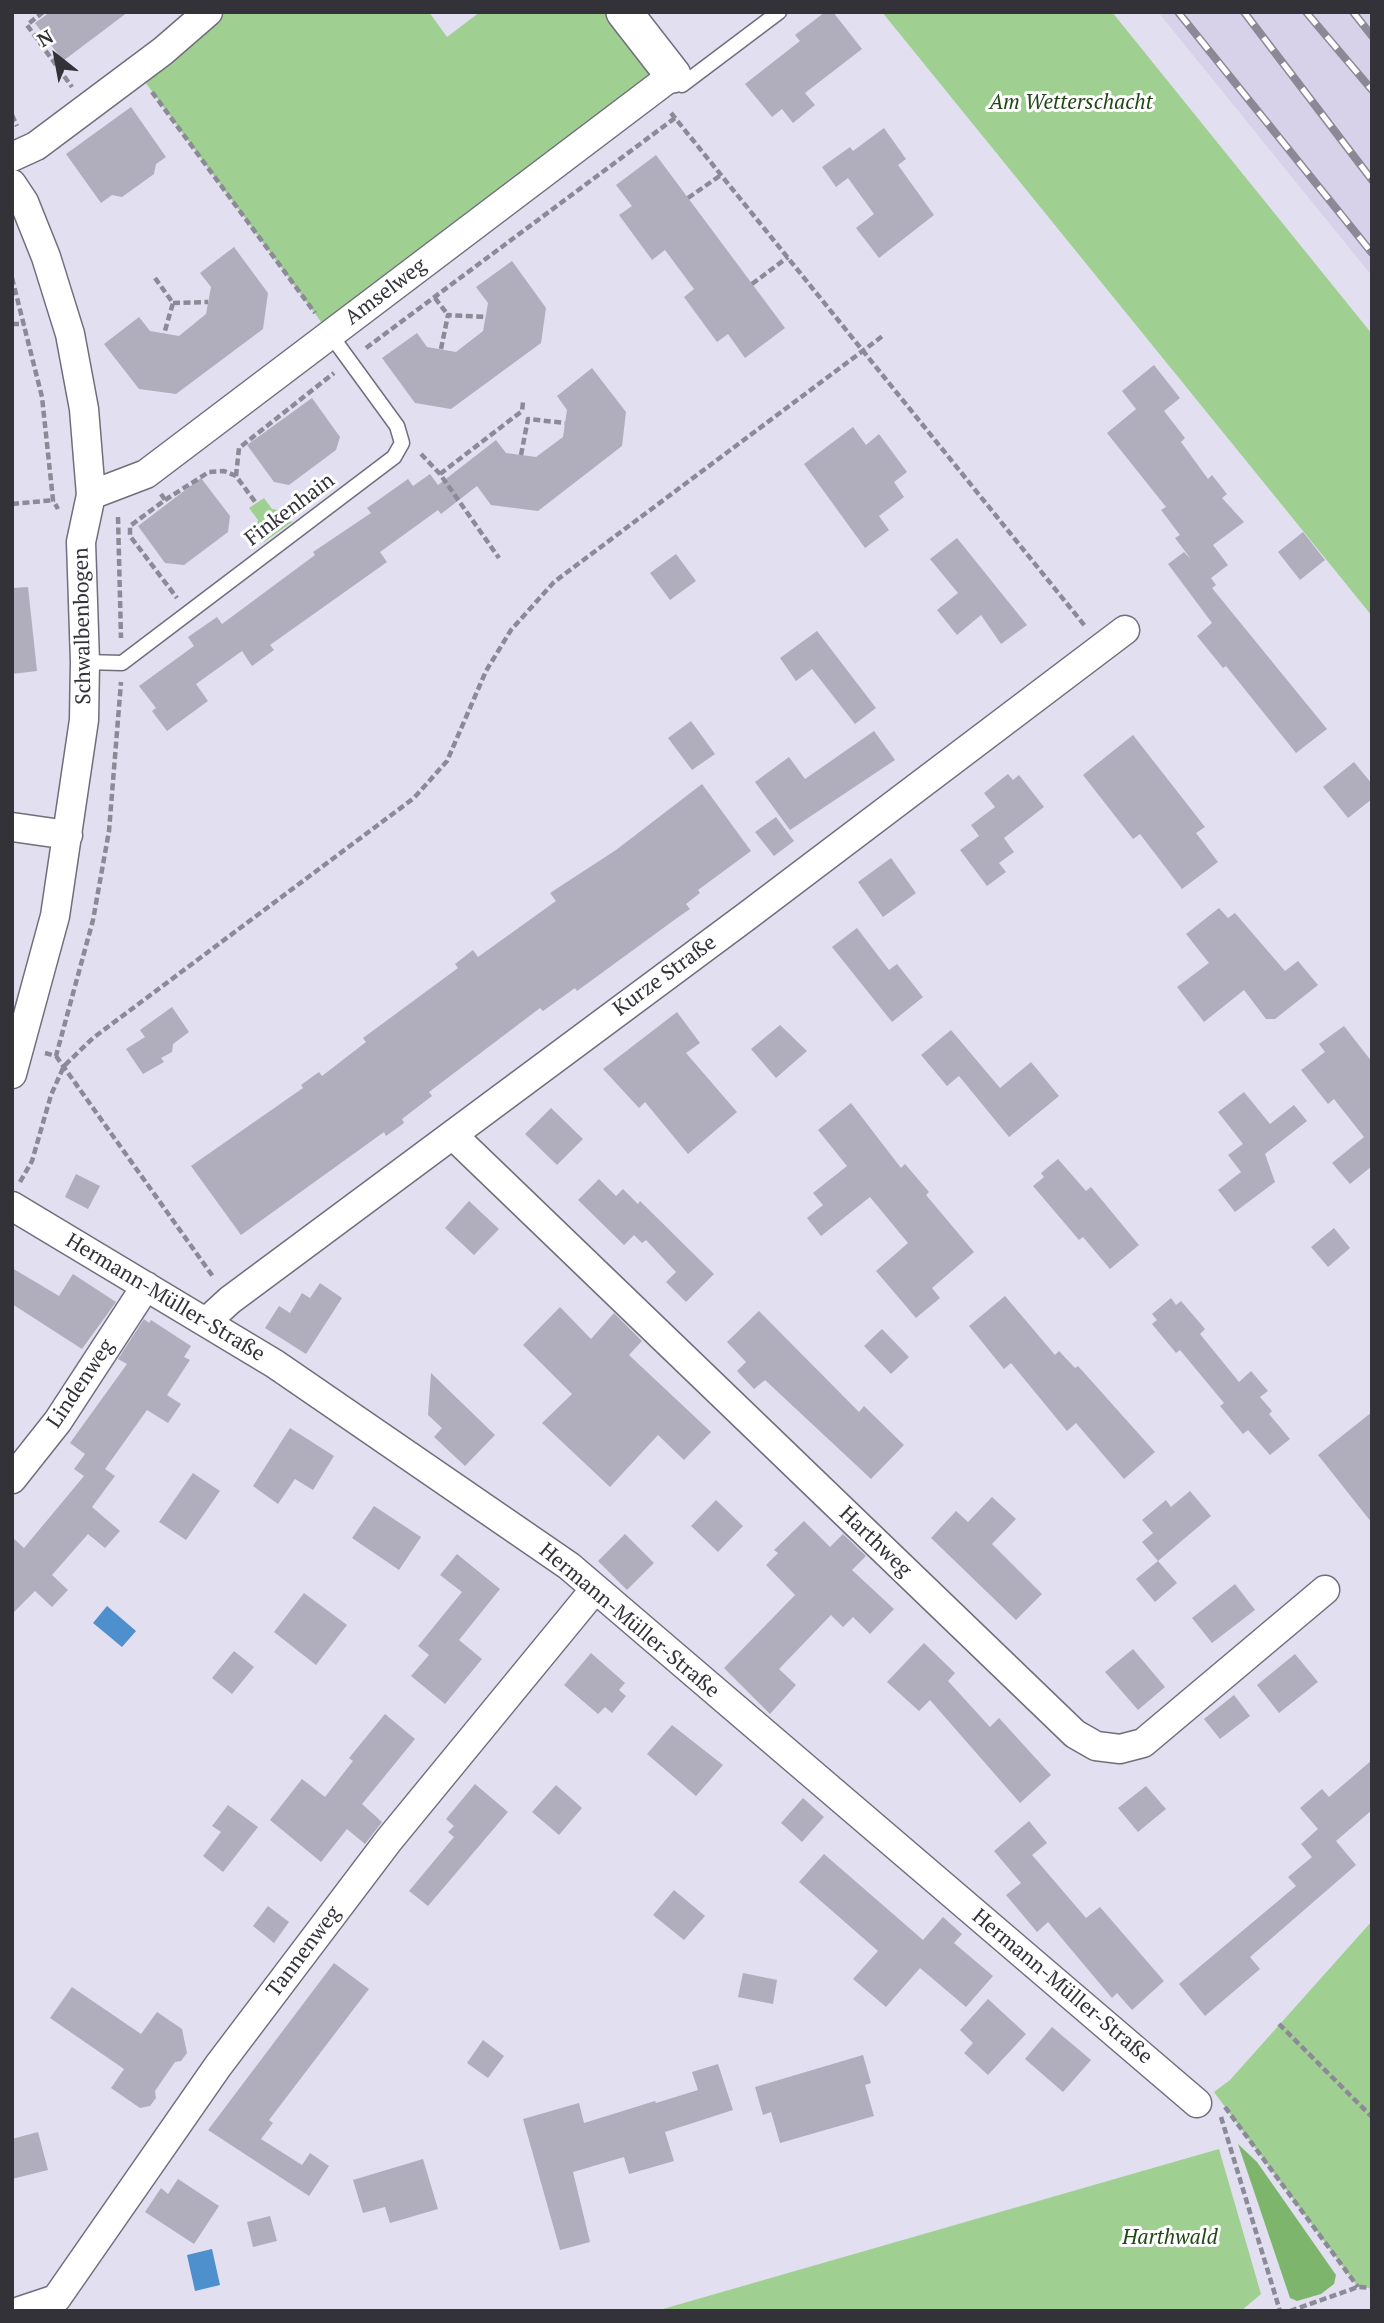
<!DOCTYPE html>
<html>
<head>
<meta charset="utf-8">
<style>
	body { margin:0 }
	#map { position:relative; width:1384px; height:2323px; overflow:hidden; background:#e2dff0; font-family:"PT Serif",serif }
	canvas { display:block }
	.frame { position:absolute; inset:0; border:14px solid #333239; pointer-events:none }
	.north { position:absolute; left:21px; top:21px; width:70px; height:70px; -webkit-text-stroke:5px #fff; paint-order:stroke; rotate:329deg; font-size:19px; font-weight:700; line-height:28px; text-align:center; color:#333239 }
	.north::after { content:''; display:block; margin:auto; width:24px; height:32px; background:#333239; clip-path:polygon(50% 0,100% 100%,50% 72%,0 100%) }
</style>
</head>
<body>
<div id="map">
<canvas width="1384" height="2323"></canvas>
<div class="frame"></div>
<div class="north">N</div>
</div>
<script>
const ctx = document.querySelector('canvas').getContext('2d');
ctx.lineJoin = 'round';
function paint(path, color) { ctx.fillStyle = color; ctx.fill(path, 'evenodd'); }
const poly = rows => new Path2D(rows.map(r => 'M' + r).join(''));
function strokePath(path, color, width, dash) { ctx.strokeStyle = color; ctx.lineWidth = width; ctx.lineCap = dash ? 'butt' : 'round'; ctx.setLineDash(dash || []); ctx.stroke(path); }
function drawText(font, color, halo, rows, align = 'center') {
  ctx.font = font + ' "PT Serif",serif'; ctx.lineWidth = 6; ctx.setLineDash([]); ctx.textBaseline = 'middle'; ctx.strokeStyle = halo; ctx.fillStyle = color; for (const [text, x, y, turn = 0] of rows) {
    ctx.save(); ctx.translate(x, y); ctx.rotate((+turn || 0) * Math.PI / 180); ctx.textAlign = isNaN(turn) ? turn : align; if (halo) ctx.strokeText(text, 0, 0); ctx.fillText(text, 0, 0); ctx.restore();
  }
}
paint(poly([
	[1158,12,1372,13,1372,276]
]), '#d7d2e9');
paint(poly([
	[208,12,429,12,447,37,480,12,624,12,673,75,330,334,137,71],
	[882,12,1112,12,1372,334,1372,616],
	[264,498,272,509,284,511,292,522,264,542,256,531,258,520,249,508],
	[1372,1921,1372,2288,1358,2287,1214,2092,1230,2080],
	[1219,2149,1261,2294,1241,2311,656,2311]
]), '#9fd091');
paint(poly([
	[1238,2144,1257,2162,1336,2275,1334,2284,1321,2294,1297,2301,1290,2298]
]), '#7eb56d');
paint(poly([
	[107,1606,136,1631,122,1647,93,1623],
	[212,2249,220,2285,195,2291,187,2255]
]), '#4e8fcd');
paint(poly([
	[50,12,128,12,63,61,35,23],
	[825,12,833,12,862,49,805,93,815,105,793,123,782,109,772,117,745,84,800,41,795,35],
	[131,107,166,157,156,164,154,174,122,197,112,195,101,203,66,154],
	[884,128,906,159,898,165,934,215,879,258,856,228,874,214,848,178,836,187,822,167,850,147,853,151],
	[656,155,785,328,745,358,728,334,717,342,684,297,694,289,665,250,652,260,619,215,632,206,616,185],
	[234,247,268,293,263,329,176,394,139,389,104,344,139,317,150,331,179,336,206,314,211,287,200,273],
	[512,261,546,308,541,343,451,409,415,403,382,358,417,333,427,347,456,352,483,331,488,303,476,287],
	[1154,365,1180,398,1164,411,1185,438,1181,442,1208,479,1212,475,1227,494,1222,498,1244,522,1213,545,1228,565,1211,578,1216,585,1212,588,1327,729,1296,753,1226,666,1223,668,1197,636,1212,623,1168,564,1184,552,1191,559,1175,538,1180,535,1161,510,1166,507,1107,433,1136,409,1122,391],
	[592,368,626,412,622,446,538,511,491,505,477,486,441,514,438,510,380,552,387,562,270,645,274,650,252,666,242,651,196,684,208,701,167,731,152,711,156,708,139,686,194,646,188,637,217,617,222,624,315,555,313,552,371,513,367,508,408,479,413,486,430,474,438,485,496,440,506,453,536,457,563,437,567,410,557,396],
	[312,398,340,437,336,450,289,485,274,482,247,445],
	[853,427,866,445,879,434,907,472,894,482,904,497,879,516,889,530,865,548,804,464],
	[201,478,230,516,228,532,184,565,165,563,138,526],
	[1303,532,1325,560,1300,580,1278,552],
	[957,538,1027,625,1001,644,981,615,957,635,937,610,958,593,930,559],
	[676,554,696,581,670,600,650,573],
	[28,587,37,671,12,674,12,588],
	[817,631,876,708,855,724,812,669,796,681,780,658],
	[691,721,715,754,692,770,668,738],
	[874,731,895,760,790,830,755,782,789,757,805,779],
	[1133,735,1205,827,1196,833,1218,862,1182,889,1140,834,1133,839,1083,775],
	[1354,762,1372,784,1372,799,1348,818,1323,787],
	[1008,774,1013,780,1019,775,1044,807,1004,838,1014,852,999,863,1006,872,987,886,960,850,979,836,971,825,995,807,984,793],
	[702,784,751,851,698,890,700,893,686,904,690,909,677,918,577,991,575,988,543,1011,540,1008,429,1092,432,1096,402,1119,404,1123,386,1136,384,1132,241,1235,191,1166,303,1088,301,1085,319,1072,322,1076,366,1042,363,1038,458,968,455,964,473,950,478,957,556,901,550,893,616,850],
	[776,817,794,841,774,856,755,832],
	[891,858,916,893,883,917,858,882],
	[1219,908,1228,918,1235,913,1285,971,1298,961,1318,985,1275,1019,1266,1019,1244,990,1204,1022,1177,987,1209,963,1186,934],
	[857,928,889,970,897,964,923,997,892,1022,832,947],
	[172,1007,189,1032,173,1044,172,1052,161,1058,164,1062,143,1074,126,1049,145,1037,140,1030],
	[677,1012,700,1043,686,1053,737,1112,688,1154,645,1102,639,1108,603,1069],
	[780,1025,807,1051,776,1078,751,1049],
	[1344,1026,1372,1062,1372,1166,1350,1184,1332,1163,1364,1137,1334,1099,1328,1104,1301,1070,1325,1052,1319,1044],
	[951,1030,1000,1088,1031,1062,1059,1096,1009,1137,959,1076,947,1086,921,1055],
	[1244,1092,1270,1124,1294,1105,1307,1121,1265,1154,1275,1182,1235,1212,1218,1190,1241,1172,1228,1155,1243,1144,1218,1112],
	[851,1103,901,1168,905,1164,929,1192,926,1195,974,1252,932,1288,940,1298,916,1318,876,1271,908,1243,870,1197,821,1236,807,1218,823,1205,813,1193,847,1166,818,1130],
	[551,1108,583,1139,557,1165,525,1134],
	[1058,1159,1086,1191,1091,1187,1139,1245,1110,1269,1083,1237,1079,1240,1033,1186,1044,1177,1041,1173],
	[76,1174,100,1186,88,1209,65,1197],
	[599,1179,616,1196,623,1189,638,1204,640,1201,714,1274,686,1302,666,1282,676,1272,646,1240,642,1243,634,1235,624,1245,578,1200],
	[469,1201,499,1229,474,1255,445,1228],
	[1334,1228,1350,1248,1328,1267,1311,1247],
	[12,1268,59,1296,73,1274,116,1302,82,1349,12,1304],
	[320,1283,342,1298,306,1354,265,1328,279,1306,290,1313,302,1293,310,1298],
	[1005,1296,1055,1355,1059,1351,1075,1368,1078,1366,1155,1452,1124,1479,1076,1423,1067,1431,1011,1363,1004,1369,969,1326],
	[1171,1298,1176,1305,1181,1301,1205,1329,1200,1334,1239,1382,1251,1371,1268,1391,1260,1397,1272,1411,1269,1414,1290,1439,1270,1455,1248,1430,1243,1434,1220,1406,1224,1403,1180,1350,1176,1353,1152,1324,1157,1320,1152,1314],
	[560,1307,591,1339,614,1313,642,1341,629,1355,711,1432,684,1460,658,1435,610,1487,542,1423,572,1394,523,1345],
	[759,1311,859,1412,864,1406,904,1445,871,1479,765,1380,754,1389,737,1371,746,1362,727,1342],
	[144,1319,149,1323,151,1320,191,1346,184,1357,190,1360,167,1395,181,1404,168,1423,147,1410,105,1469,115,1476,92,1507,120,1531,105,1548,88,1534,52,1575,68,1590,52,1607,35,1591,12,1614,12,1537,24,1548,84,1476,74,1469,85,1454,70,1443,127,1364,118,1359],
	[882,1329,909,1357,891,1374,864,1346],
	[431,1373,495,1435,465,1466,434,1437,442,1428,428,1415],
	[1372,1412,1372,1523,1318,1455],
	[290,1428,334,1456,313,1490,295,1479,278,1504,253,1486],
	[193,1473,220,1491,186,1540,159,1522],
	[1190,1491,1211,1516,1158,1561,1142,1542,1153,1533,1142,1520,1166,1500,1171,1507],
	[992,1497,1016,1519,992,1544,1042,1594,1016,1620,931,1538,956,1511,968,1522],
	[716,1500,743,1526,718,1552,691,1526],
	[374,1506,421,1537,399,1570,352,1538],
	[804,1521,830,1547,843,1534,866,1556,852,1570,894,1609,870,1634,853,1617,843,1627,831,1615,779,1669,796,1685,770,1714,724,1668,795,1595,766,1565,778,1553,774,1550],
	[625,1534,654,1563,627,1590,598,1561],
	[457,1554,500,1589,459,1640,482,1659,445,1704,411,1676,429,1655,418,1646,462,1592,440,1575],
	[1158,1561,1177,1583,1155,1602,1136,1579],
	[1235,1584,1255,1610,1212,1643,1192,1618],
	[304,1593,347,1625,316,1665,274,1632],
	[924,1643,955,1673,948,1681,990,1727,999,1718,1051,1775,1020,1803,930,1700,919,1711,887,1682],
	[1133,1649,1165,1687,1138,1710,1105,1672],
	[234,1651,254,1667,232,1694,212,1678],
	[591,1653,625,1683,619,1690,626,1696,612,1713,605,1707,598,1714,564,1685],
	[1295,1654,1318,1682,1279,1713,1257,1685],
	[1234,1695,1250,1716,1220,1739,1204,1719],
	[385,1714,415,1739,362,1804,382,1822,365,1844,347,1829,321,1862,270,1820,302,1779,325,1797,353,1761,349,1758],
	[672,1725,723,1765,696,1796,647,1754],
	[1372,1760,1372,1810,1336,1841,1356,1865,1250,1957,1260,1969,1205,2016,1179,1984,1296,1886,1288,1877,1312,1857,1301,1844,1318,1829,1300,1808,1322,1789,1329,1797],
	[475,1784,508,1812,428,1906,409,1891,454,1837,448,1832,454,1826,446,1819],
	[556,1785,582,1808,559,1835,532,1812],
	[1146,1786,1166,1809,1138,1832,1118,1808],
	[803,1798,824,1817,802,1842,781,1823],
	[228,1805,258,1827,223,1872,203,1856,221,1832,212,1826],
	[1029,1821,1047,1843,1032,1855,1086,1918,1100,1907,1164,1981,1132,2010,1117,1993,1112,1998,1048,1922,1037,1932,1006,1895,1021,1883,994,1851],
	[824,1854,923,1940,943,1917,962,1934,954,1943,993,1976,966,2007,920,1968,886,2007,853,1979,878,1951,799,1882],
	[674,1890,705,1916,684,1940,653,1915],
	[268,1906,289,1922,274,1943,253,1926],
	[334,1963,369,1989,269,2120,273,2123,261,2139,302,2165,310,2153,329,2166,309,2196,208,2130],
	[743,1973,777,1980,773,2004,738,1997],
	[72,1987,141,2034,157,2012,182,2029,187,2053,181,2061,175,2062,155,2091,156,2098,150,2106,140,2108,111,2088,124,2069,50,2018],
	[988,1999,1026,2034,988,2075,964,2053,973,2043,960,2030],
	[1052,2027,1091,2060,1063,2092,1025,2059],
	[483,2040,504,2056,488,2078,467,2063],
	[863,2055,871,2083,865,2085,874,2116,780,2143,771,2112,763,2115,755,2087],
	[718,2064,733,2110,665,2132,674,2161,629,2174,624,2157,573,2172,590,2242,560,2250,523,2119,579,2103,584,2123,655,2101,656,2103,698,2090,692,2072],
	[38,2132,48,2170,12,2179,12,2139],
	[423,2159,438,2209,390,2223,385,2207,363,2213,353,2180],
	[178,2179,219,2206,194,2244,145,2212,161,2188,168,2194],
	[270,2216,277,2241,253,2247,247,2222]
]), '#b0adbd');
const service = poly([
	[682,85,779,12],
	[85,662,122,663,394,457,402,443,397,426,330,334]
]);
const minor = poly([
	[12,157,36,146,163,51,208,12],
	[12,184,24,202,46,257,70,334,84,409,91,495,81,542,85,662,84,720,55,916,12,1074],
	[91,495,146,474,673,75],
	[12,827,68,835],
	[454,1134,462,1144,1075,1734,1096,1746,1120,1749,1143,1743,1325,1590],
	[12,1206,275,1364,569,1566,1197,2103],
	[206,1322,230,1300,747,916,1125,630],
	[12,1479,58,1421,146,1286],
	[20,2311,56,2299,218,2066,389,1840,595,1589]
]);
const tertiary = poly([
	[624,12,673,75]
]);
strokePath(service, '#706e7c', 17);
strokePath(minor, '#706e7c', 31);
strokePath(tertiary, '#706e7c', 38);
strokePath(poly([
	[43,12,27,25,72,87],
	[152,92,315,313],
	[671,113,1085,626],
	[12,115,17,126],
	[688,198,721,175],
	[12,278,42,397,53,500,58,509],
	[155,278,173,303,164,334],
	[752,284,788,257],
	[435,298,448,315],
	[173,303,208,302],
	[12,324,25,324],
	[366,348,675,118],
	[441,349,448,315,486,317],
	[421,454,440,474,499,558],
	[521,455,528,419,565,423],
	[440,474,522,411,523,402],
	[236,476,239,448,334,373],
	[161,494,165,500,130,526,130,536,177,598],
	[165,500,209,472,224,471,236,476,256,503],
	[12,504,55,500],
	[118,517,121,638],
	[45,1053,56,1056,93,920,109,831,121,682],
	[56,1056,214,1278],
	[20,1182,32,1161,51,1095,64,1066,93,1038,414,798,447,761,486,671,511,630,554,582,884,335],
	[1279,2024,1372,2117],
	[1225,2107,1358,2287],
	[1221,2117,1280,2311],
	[1290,2311,1358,2287,1372,2288]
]), '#8c8a96', 4.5, [7, 3.5]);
strokePath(service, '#fff', 14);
strokePath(minor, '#fff', 28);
strokePath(tertiary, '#fff', 35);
const rail = poly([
	[1178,12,1372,253],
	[1244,12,1372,180],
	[1306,12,1372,90],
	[1353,12,1372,36]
]);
strokePath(rail, '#8b8995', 8);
strokePath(rail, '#fff', 5, [16]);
drawText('italic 21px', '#224716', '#fff', [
	["Am Wetterschacht",1071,103],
	["Harthwald",1170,2238]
]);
drawText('21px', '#333239', '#fff', [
	["Amselweg",386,292,-37],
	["Finkenhain",290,510,-37],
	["Schwalbenbogen",83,626,-91],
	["Kurze Straße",665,976,-36],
	["Hermann-Müller-Straße",165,1298,31],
	["Lindenweg",81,1384,-56],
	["Harthweg",875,1542,44],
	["Hermann-Müller-Straße",629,1621,40],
	["Tannenweg",304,1952,-53],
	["Hermann-Müller-Straße",1062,1987,40]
]);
</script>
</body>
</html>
